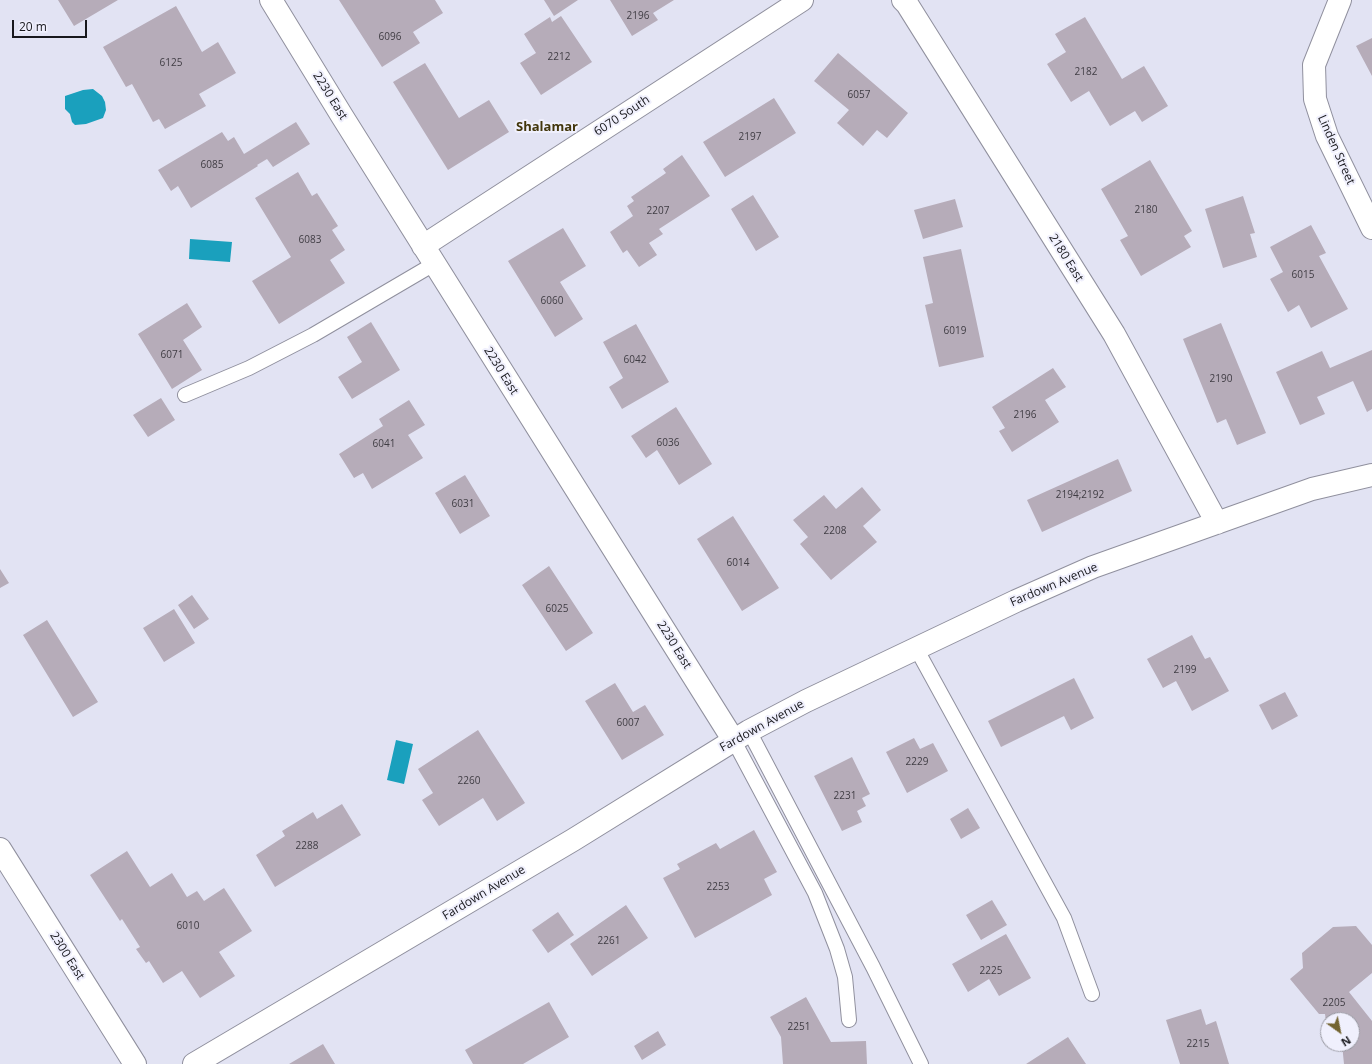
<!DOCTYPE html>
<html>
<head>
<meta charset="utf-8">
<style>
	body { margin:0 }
	#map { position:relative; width:1372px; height:1064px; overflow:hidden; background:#e2e3f3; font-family:"Open Sans",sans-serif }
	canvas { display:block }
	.north { position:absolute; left:1320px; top:1012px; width:40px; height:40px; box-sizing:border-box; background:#f0f0fd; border:1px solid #9a9aa3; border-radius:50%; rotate:147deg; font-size:11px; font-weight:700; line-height:16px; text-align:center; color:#18181d }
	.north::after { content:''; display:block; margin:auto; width:14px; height:18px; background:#736431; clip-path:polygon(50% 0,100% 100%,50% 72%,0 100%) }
	.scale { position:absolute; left:12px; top:20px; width:75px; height:18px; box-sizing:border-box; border:2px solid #18181d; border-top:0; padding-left:5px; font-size:12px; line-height:14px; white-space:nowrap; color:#18181d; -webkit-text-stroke:3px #f0f0fd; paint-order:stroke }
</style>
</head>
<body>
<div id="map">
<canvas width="1372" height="1064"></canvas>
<div class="north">N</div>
<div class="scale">20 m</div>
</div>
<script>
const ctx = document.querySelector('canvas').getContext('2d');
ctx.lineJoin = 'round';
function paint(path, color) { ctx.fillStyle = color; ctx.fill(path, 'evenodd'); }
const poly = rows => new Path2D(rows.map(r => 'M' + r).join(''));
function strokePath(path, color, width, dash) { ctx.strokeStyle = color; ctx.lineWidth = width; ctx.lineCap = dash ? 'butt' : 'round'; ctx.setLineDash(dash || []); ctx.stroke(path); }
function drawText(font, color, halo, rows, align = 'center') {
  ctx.font = font + ' "Open Sans",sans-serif'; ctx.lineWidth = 4; ctx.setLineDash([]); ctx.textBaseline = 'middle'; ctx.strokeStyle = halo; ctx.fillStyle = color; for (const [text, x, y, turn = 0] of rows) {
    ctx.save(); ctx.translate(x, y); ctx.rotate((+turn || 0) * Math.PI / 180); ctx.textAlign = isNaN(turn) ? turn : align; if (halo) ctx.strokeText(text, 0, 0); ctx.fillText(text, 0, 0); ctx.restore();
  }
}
paint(poly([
	[93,89,102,96,105,102,106,110,103,118,86,124,75,125,72,122,70,114,65,109,65,96,83,90],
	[190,239,232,242,230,262,189,259],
	[396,740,413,744,404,784,387,780]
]), '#1aa0bd');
paint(poly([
	[58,0,118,0,74,26],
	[339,0,435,0,443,13,413,32,420,43,382,67],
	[544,0,578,0,554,16],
	[610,0,674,0,653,13,658,20,632,36],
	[176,6,202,52,218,42,236,73,199,94,206,106,165,129,159,119,153,122,132,84,126,87,103,47],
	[561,16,592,62,541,95,520,63,536,53,524,34,550,17,552,22],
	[1085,17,1122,79,1144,66,1168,106,1142,122,1135,111,1110,126,1089,91,1071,102,1047,64,1066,52,1055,34],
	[1372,38,1372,76,1356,46],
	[838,53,908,113,887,138,877,130,863,146,837,123,849,110,814,81],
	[425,63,459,118,489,100,509,132,448,170,393,82],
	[774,98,796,133,725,177,703,142],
	[296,122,310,144,273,167,267,159,257,165,258,166,191,208,178,186,171,191,158,170,222,132,228,141,234,137,244,154],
	[682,155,710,196,659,229,663,234,649,243,657,255,639,267,627,250,623,253,610,232,633,216,627,206,634,201,631,197,666,173,663,169],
	[1150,160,1192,231,1184,236,1191,247,1141,276,1120,240,1128,236,1101,189],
	[298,172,312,196,317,193,338,226,332,230,345,250,330,260,345,283,279,324,252,281,291,257,255,198],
	[753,195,779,237,756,251,731,209],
	[1243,196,1255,233,1250,234,1257,257,1223,268,1205,209],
	[955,199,963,227,923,239,914,210],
	[1311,225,1326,253,1319,256,1348,309,1311,328,1299,305,1288,312,1270,279,1283,272,1270,247],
	[563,228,586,266,560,282,583,319,555,337,508,261],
	[961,249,984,357,939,367,925,305,933,303,923,257],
	[187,303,202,327,183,340,202,370,172,389,138,334],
	[371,322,400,370,352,399,338,377,362,362,347,337],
	[1221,323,1266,433,1237,445,1226,419,1217,423,1183,339],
	[636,324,669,382,622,409,609,387,623,378,603,342],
	[1372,350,1372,409,1367,412,1353,381,1317,397,1325,414,1300,425,1276,372,1322,351,1330,368],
	[1053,368,1066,387,1045,400,1059,422,1012,452,999,431,1005,428,992,407],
	[161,398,175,420,148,437,133,415],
	[409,400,425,425,408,435,423,458,372,489,363,473,354,478,339,454,383,426,379,419],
	[676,407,712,464,679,485,657,450,646,458,631,436],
	[1118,459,1132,491,1042,532,1027,500],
	[465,475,490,516,460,534,435,493],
	[862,487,881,510,863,526,877,542,831,580,800,544,808,537,793,520,824,495,836,509],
	[733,516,779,588,742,611,697,539],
	[549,566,593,633,566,651,522,585],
	[0,569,9,583,0,588],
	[192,595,209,619,194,629,178,605],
	[174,609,195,643,164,662,143,628],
	[47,620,98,702,73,717,23,635],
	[1192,635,1205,659,1210,657,1229,691,1192,711,1176,681,1163,688,1147,659],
	[1074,678,1094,718,1071,730,1064,716,1001,747,988,721],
	[615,683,633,712,645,705,664,735,622,760,585,701],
	[1285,692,1298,716,1272,730,1259,705],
	[478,730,525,803,497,821,483,798,439,826,422,800,433,793,418,769],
	[914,738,920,749,933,743,948,771,907,793,886,752],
	[852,757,870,794,862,798,866,806,857,811,862,822,842,831,814,776],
	[342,804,361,835,275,887,256,855,285,836,282,831,313,812,317,819],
	[968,808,980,828,961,839,950,819],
	[754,830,777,872,764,879,772,895,695,938,663,878,680,869,677,864,716,843,720,849],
	[127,851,150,887,172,873,187,897,197,891,204,901,224,888,252,931,219,952,235,976,200,998,182,971,163,983,149,961,146,963,136,949,140,947,122,919,120,921,90,875],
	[992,900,1007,925,981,940,966,915],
	[626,905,648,938,592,976,570,944],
	[558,912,574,935,548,953,532,930],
	[1356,926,1372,945,1372,973,1349,992,1372,1021,1372,1064,1344,1064,1342,1044,1352,1044,1352,1020,1328,1020,1328,1023,1326,1021,1325,1014,1319,1014,1290,979,1303,968,1302,953,1333,927],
	[1006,934,1031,978,999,996,989,979,968,992,952,964],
	[806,997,831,1042,866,1041,867,1064,783,1064,781,1037,770,1017],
	[549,1002,569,1037,523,1064,473,1064,465,1050],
	[1201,1009,1206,1025,1216,1021,1229,1064,1180,1064,1166,1020],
	[658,1031,666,1045,642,1060,634,1046],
	[1068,1037,1086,1064,1026,1064],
	[323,1044,335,1064,289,1064]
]), '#b6acb9');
const service = poly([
	[185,395,249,368,313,335,434,264],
	[916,648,1064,918,1092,994],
	[749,731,873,967,921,1064],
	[734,741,815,893,837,949,845,977,849,1020]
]);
const minor = poly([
	[271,0,342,116,734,741],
	[903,0,907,4,1114,334,1217,523],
	[1340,0,1314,65,1315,99,1327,136,1372,228],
	[423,246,802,0],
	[0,849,135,1064],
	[194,1064,573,840,749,731,806,701,1016,601,1093,567,1312,489,1372,475]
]);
strokePath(service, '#90909e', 16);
strokePath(minor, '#90909e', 24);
strokePath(service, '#fff', 14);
strokePath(minor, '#fff', 22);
drawText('10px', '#403d44', null, [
	["2196",638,16],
	["6096",390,37],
	["2212",559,57],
	["6125",171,63],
	["2182",1086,72],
	["6057",859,95],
	["2197",750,137],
	["6085",212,165],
	["2180",1146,210],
	["2207",658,211],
	["6083",310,240],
	["6015",1303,275],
	["6060",552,301],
	["6019",955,331],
	["6071",172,355],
	["6042",635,360],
	["2190",1221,379],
	["2196",1025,415],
	["6036",668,443],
	["6041",384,444],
	["2194;2192",1080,495],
	["6031",463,504],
	["2208",835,531],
	["6014",738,563],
	["6025",557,609],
	["2199",1185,670],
	["6007",628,723],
	["2229",917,762],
	["2260",469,781],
	["2231",845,796],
	["2288",307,846],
	["2253",718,887],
	["6010",188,926],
	["2261",609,941],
	["2225",991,971],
	["2205",1334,1003],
	["2251",799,1027],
	["2215",1198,1044]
]);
drawText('12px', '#18181d', '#f0f0fd', [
	["2230 East",330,96,58],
	["6070 South",622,116,-33],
	["Linden Street",1336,150,66],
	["2180 East",1066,258,58],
	["2230 East",501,371,58],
	["Fardown Avenue",1054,585,-23],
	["2230 East",674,645,58],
	["Fardown Avenue",762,726,-29],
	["Fardown Avenue",484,893,-31],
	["2300 East",67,956,58]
]);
drawText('bold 13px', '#42360c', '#f0f0fd', [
	["Shalamar",547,127]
]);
</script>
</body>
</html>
